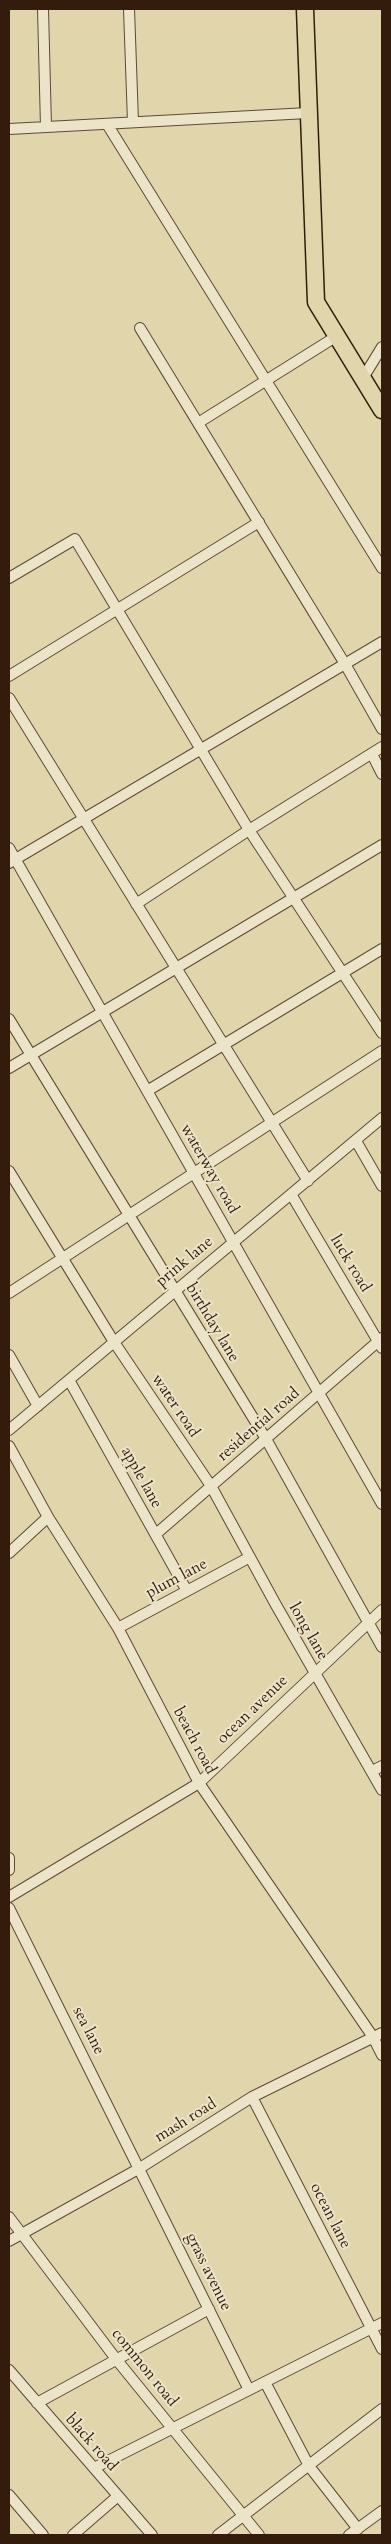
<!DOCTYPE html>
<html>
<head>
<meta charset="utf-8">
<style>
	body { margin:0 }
	#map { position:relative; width:391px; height:2544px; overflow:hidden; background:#e1d5ab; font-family:Cardo,serif }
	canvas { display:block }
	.frame { position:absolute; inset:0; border:10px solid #331c0b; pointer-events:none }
</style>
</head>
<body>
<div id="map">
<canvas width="391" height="2544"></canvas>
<div class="frame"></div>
</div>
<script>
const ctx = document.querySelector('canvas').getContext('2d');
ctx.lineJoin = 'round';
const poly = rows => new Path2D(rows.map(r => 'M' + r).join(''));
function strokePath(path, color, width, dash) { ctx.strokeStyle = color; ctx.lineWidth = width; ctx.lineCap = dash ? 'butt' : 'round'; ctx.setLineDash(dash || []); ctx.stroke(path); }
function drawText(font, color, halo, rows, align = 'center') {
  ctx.font = font + ' Cardo,serif'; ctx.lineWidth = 4; ctx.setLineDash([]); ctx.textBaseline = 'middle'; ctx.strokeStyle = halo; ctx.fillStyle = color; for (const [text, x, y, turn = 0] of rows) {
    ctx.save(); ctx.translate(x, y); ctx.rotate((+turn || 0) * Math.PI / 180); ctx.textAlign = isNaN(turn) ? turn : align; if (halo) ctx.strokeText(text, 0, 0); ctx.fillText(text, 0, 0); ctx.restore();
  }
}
const street = poly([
	[43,9,46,127],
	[129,9,133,122],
	[107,124,382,568],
	[9,129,308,113],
	[140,328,345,664,382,729],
	[363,378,382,347],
	[198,423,337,336],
	[9,578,75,539,249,830,382,1033],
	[9,676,259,522],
	[9,698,308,1181],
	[372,754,382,774],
	[9,848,382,1504],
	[9,863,382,642],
	[136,904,249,830,382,747],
	[9,1019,266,1439,382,1647],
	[9,1068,382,845],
	[147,1091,382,949],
	[356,1141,382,1186],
	[9,1171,114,1342,211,1486,276,1605,382,1790],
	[291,1194,382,1348],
	[9,1293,382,1051],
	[9,1355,38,1406],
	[69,1380,187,1591],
	[9,1430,382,1118],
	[9,1446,48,1517,118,1628,199,1783,373,2037,382,2055],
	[156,1534,382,1338],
	[9,1553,48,1517],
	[118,1628,250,1557],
	[372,1771,382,1766],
	[9,1858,9,1870],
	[9,1897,199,1783,382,1610],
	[9,1908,249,2390],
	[252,2097,382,2349],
	[9,2217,116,2359,259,2535],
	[9,2241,140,2168,252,2097,382,2033],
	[9,2370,152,2535],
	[265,2382,309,2466,358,2529],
	[37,2403,209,2309],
	[94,2468,382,2323],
	[9,2495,43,2535],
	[73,2535,118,2496],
	[218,2535,382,2409],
	[349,2535,382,2511]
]);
const primary = poly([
	[305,9,316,302,382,410]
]);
strokePath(street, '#5e4a33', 12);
strokePath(primary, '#331c0b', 19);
strokePath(street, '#ece4c8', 10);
strokePath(primary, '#e1d5ab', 16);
drawText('16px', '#331c0b', '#ece4c8', [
	["waterway road",209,1169,60],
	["prink lane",185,1262,-40],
	["luck road",350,1264,59],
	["birthday lane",212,1323,59],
	["water road",175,1406,56],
	["residential road",259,1425,-41],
	["apple lane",141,1478,61],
	["plum lane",177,1579,-28],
	["long lane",308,1632,60],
	["ocean avenue",253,1710,-44],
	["beach road",194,1741,62],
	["sea lane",88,2031,63],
	["mash road",186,2121,-32],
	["ocean lane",330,2216,63],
	["grass avenue",208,2272,64],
	["common road",144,2368,51],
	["black road",91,2443,49]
]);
</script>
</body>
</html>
